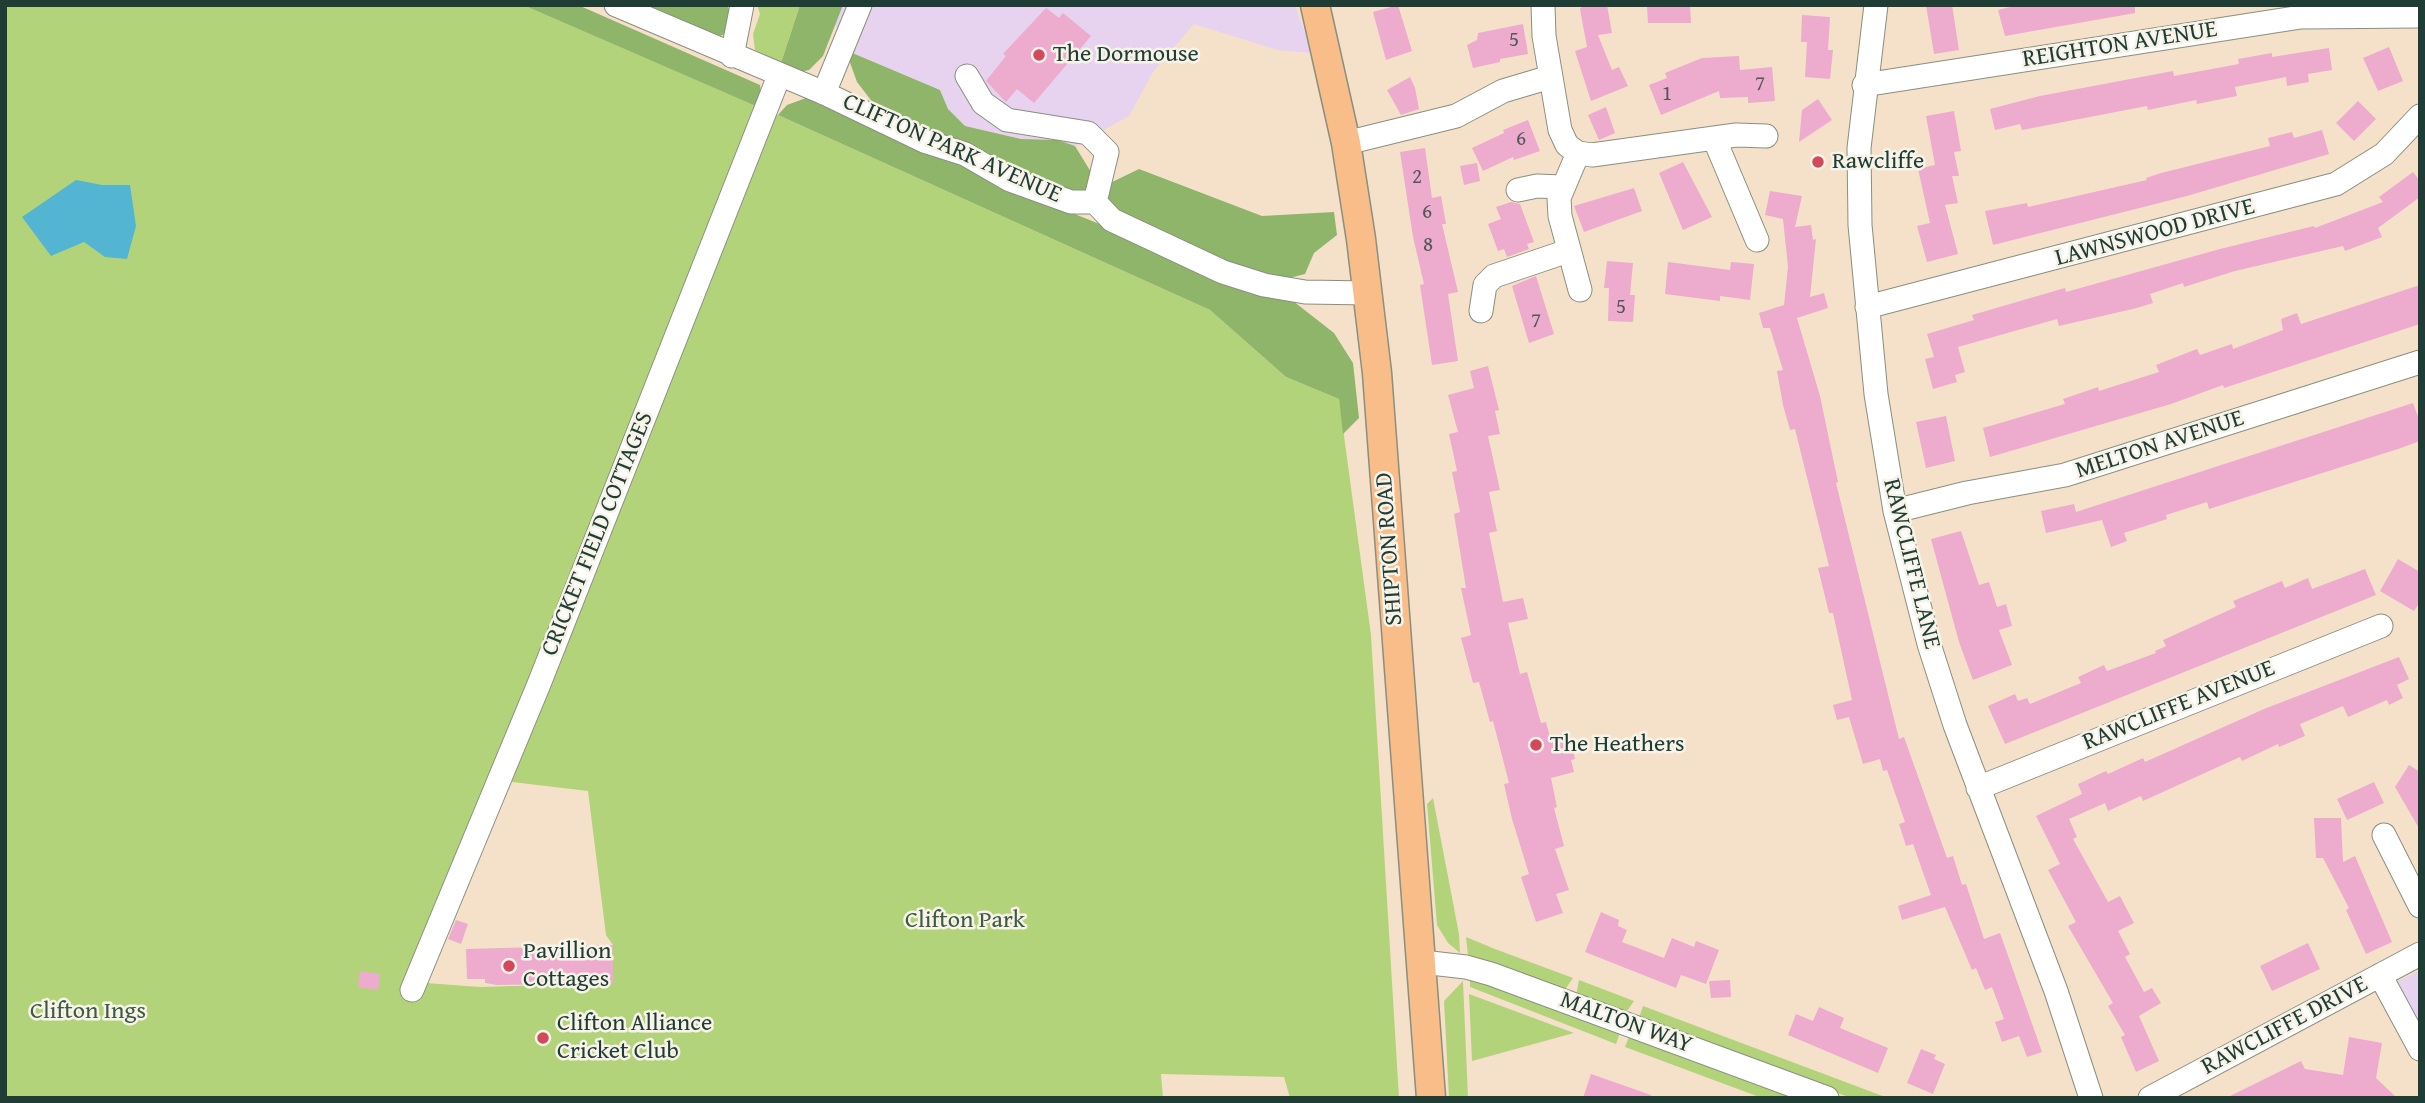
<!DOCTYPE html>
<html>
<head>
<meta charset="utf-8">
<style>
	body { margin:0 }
	#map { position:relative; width:2425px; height:1103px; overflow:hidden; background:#f5e1ca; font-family:"Gentium Book Plus",serif }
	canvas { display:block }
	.frame { position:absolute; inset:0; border:7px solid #1f3d34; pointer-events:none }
</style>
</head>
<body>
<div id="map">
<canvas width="2425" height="1103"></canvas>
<div class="frame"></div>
</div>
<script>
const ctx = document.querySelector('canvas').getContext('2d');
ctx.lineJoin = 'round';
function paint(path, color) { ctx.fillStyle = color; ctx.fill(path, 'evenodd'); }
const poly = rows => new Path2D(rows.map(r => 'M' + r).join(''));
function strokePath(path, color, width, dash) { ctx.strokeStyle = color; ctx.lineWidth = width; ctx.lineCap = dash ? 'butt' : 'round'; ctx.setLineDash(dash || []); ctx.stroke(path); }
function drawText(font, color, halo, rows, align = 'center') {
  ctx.font = font + ' "Gentium Book Plus",serif'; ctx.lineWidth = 5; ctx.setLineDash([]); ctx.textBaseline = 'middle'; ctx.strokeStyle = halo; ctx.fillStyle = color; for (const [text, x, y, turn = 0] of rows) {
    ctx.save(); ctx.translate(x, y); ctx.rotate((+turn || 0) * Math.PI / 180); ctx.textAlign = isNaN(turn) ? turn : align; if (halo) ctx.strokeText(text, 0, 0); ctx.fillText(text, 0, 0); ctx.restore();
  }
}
paint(poly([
	[824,5,1295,5,1312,53,1278,50,1194,24,1153,72,1129,116,1075,146,1058,140,1021,139,965,126,948,109,940,90,850,52],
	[2420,971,2420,1028,2398,981]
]), '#e7d2ef');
paint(poly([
	[5,5,523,5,778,115,1210,310,1286,377,1339,399,1371,635,1399,1098,1290,1098,1284,1077,1161,1074,1163,1098,5,1098],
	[487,779,588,791,606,935,613,945,613,983,480,987,426,983,416,963],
	[757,5,800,5,781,63,755,50,753,34,760,14],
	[1433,798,1459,934,1460,953,1448,943,1437,925,1427,804],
	[1466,937,1495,949,1573,978,1564,991,1468,955],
	[1470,977,1621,1030,1616,1044,1470,987],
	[1579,980,1634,1001,1625,1014,1576,996],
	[1463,981,1468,1098,1449,1098,1444,1001],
	[1469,994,1574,1033,1472,1061],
	[1643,1006,1888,1098,1851,1098,1639,1018],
	[1630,1034,1804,1098,1762,1098,1625,1047]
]), '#b3d37a');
paint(poly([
	[523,5,578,5,760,85,761,94,756,106],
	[642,5,727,5,731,14,726,33,715,39],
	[800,5,843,5,823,56,809,70,800,72,781,63],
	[850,52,940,90,948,109,965,126,1021,139,1058,140,1075,146,1094,177,1085,194,1024,178,877,108,857,82,848,57],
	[806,98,960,161,1067,211,1293,301,1334,333,1353,363,1359,418,1343,434,1339,399,1286,377,1210,310,778,115,787,105],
	[1139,169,1262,216,1334,212,1337,235,1314,253,1305,274,1285,279,1242,269,1106,207,1108,184]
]), '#8eb56a');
paint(poly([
	[76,180,102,185,130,185,136,226,127,259,105,257,84,242,51,256,22,217]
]), '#53b5d2');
paint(poly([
	[1398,5,1412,51,1386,60,1373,12],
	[1583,5,1607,5,1612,33,1598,35,1612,70,1619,67,1628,86,1591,101,1575,51,1587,47,1580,9],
	[1647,5,1690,5,1691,23,1648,23],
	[1926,5,1952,5,1959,50,1934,54],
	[2018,5,2135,5,2135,13,2005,36,1998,10],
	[1046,8,1059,18,1063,13,1091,36,1034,103,1017,89,1006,102,986,81,1006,56,1003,54],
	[1802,15,1830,17,1828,50,1833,50,1830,79,1805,77,1807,42,1801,42],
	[1523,24,1528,54,1500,59,1500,62,1473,68,1467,45,1477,40,1478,33],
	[2389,47,2403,81,2378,91,2363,58],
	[2329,48,2332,70,2308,74,2309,82,2287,86,2286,77,2235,87,2237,96,2197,104,2196,100,2148,110,2147,106,2022,130,2020,124,1995,130,1990,109,2040,96,2173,71,2174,76,2239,64,2238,59,2272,53,2272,57],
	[1739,56,1740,70,1772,67,1775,101,1748,103,1748,97,1720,98,1719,91,1661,115,1649,85,1667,78,1665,73,1702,58],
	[1410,77,1415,88,1419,109,1401,115,1387,90],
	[1818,99,1832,120,1799,142,1802,110],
	[2358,101,2376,119,2354,141,2336,123],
	[1606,107,1615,133,1599,140,1588,115],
	[1954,111,1961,151,1954,152,1959,176,1952,176,1958,203,1945,205,1958,254,1927,262,1917,226,1930,223,1918,169,1935,165,1926,116],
	[1528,120,1540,151,1514,160,1513,157,1483,171,1472,148,1504,133,1503,130],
	[2322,130,2329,154,2187,196,1993,245,1985,211,2027,203,2028,207,2147,180,2146,178,2161,173,2270,146,2268,138,2292,132,2294,138],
	[1425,148,1432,198,1441,196,1446,224,1442,224,1458,292,1448,294,1458,361,1432,365,1420,285,1424,284,1413,237,1400,152],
	[1683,162,1712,217,1683,230,1659,173],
	[1477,163,1480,181,1464,185,1460,166],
	[2413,172,2420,181,2420,197,2378,228,2382,237,2345,251,2343,246,2235,271,2184,287,2183,283,2150,294,2153,303,2137,308,2059,326,2057,319,1958,347,1965,372,1955,375,1957,382,1933,389,1925,359,1934,357,1927,334,1974,320,1972,315,2065,288,2066,292,2220,249,2314,226,2315,228,2383,202,2379,197],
	[1634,188,1642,211,1584,232,1574,206],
	[1770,191,1802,196,1795,227,1811,225,1813,240,1816,239,1810,297,1824,293,1828,308,1797,318,1820,396,1838,482,1836,483,1899,739,1904,737,1947,858,1953,856,1962,885,1966,884,1984,939,2000,933,2042,1052,2027,1057,2019,1036,2002,1042,1995,1022,2004,1019,1992,987,1985,990,1976,968,1972,970,1945,907,1902,920,1898,906,1931,895,1913,844,1906,846,1899,824,1905,822,1887,770,1883,771,1880,759,1863,764,1849,717,1837,720,1833,705,1852,700,1833,613,1829,613,1818,568,1829,566,1795,429,1790,430,1783,405,1777,371,1783,370,1770,328,1763,328,1759,313,1784,305,1788,267,1783,219,1765,215],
	[1511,202,1520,204,1534,242,1527,244,1529,249,1507,257,1504,249,1498,251,1488,224,1501,219,1496,207],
	[1607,261,1633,263,1630,295,1635,295,1633,322,1608,321,1609,288,1604,288],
	[1668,262,1730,270,1731,262,1754,264,1750,300,1720,296,1720,301,1665,294],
	[1536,276,1554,334,1529,343,1512,286],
	[2420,285,2420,324,2224,388,2223,385,2171,404,1990,457,1983,428,2065,404,2063,399,2098,387,2099,391,2159,372,2156,365,2197,349,2200,355,2232,344,2233,349,2283,330,2281,319,2297,313,2301,324],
	[1488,366,1499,410,1495,411,1500,434,1488,436,1500,490,1489,492,1497,531,1489,533,1503,602,1523,598,1528,619,1508,623,1520,674,1527,672,1541,723,1546,722,1550,737,1569,732,1575,759,1571,760,1574,772,1551,778,1557,807,1554,808,1564,846,1555,849,1569,890,1556,894,1563,913,1536,922,1521,877,1529,874,1512,819,1504,784,1509,783,1493,721,1490,722,1479,682,1473,683,1461,638,1471,635,1461,588,1466,588,1454,514,1460,512,1452,472,1457,471,1449,434,1458,432,1448,395,1474,388,1470,371],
	[2413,403,2420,422,2420,441,2398,449,2209,509,2207,502,2166,515,2167,519,2124,533,2127,541,2111,547,2102,520,2046,533,2041,511,2074,504,2076,512],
	[1946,416,1955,461,1926,468,1916,422],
	[1961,531,1979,585,1989,582,1997,607,2006,604,2012,626,1999,630,2012,665,1973,680,1959,642,1931,539],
	[2398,559,2420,572,2420,602,2414,611,2380,591],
	[2365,569,2376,595,2005,744,1988,706,2015,694,2018,701,2027,698,2030,704,2081,683,2078,677,2104,665,2107,671,2156,653,2155,651,2166,646,2163,640,2236,607,2233,601,2282,581,2285,588,2308,578,2312,589],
	[2399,657,2409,679,2397,685,2403,698,2389,705,2387,700,2348,717,2343,706,2300,724,2305,736,2279,747,2278,744,2242,761,2240,757,2143,801,2141,796,2108,811,2105,803,2069,819,2077,837,2073,839,2108,902,2120,896,2134,923,2118,931,2130,954,2125,957,2144,992,2152,988,2161,1003,2139,1016,2159,1061,2136,1072,2121,1037,2125,1035,2108,1006,2113,1003,2068,926,2076,922,2048,870,2060,864,2036,816,2082,794,2078,784,2106,771,2108,774,2143,758,2145,762,2264,709],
	[2409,765,2420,772,2420,830,2395,787],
	[2374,782,2384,803,2347,820,2337,799],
	[2314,818,2341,818,2343,862,2355,856,2392,942,2366,954,2346,910,2349,908,2323,858,2316,858],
	[1601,912,1619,920,1618,926,1627,930,1622,942,1664,958,1672,938,1694,947,1696,941,1719,950,1706,984,1681,975,1676,988,1585,952],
	[456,920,468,924,461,944,448,939],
	[2308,943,2320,969,2272,991,2260,966],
	[613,945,613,983,497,985,485,983,485,979,467,979,466,949],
	[360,971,380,974,378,990,358,987],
	[1730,980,1731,997,1711,998,1709,981],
	[1819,1007,1844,1018,1840,1028,1888,1048,1878,1073,1788,1035,1796,1014,1813,1021],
	[2349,1037,2382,1043,2376,1078,2397,1098,2226,1098,2301,1061,2305,1069,2343,1075],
	[1921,1049,1936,1055,1934,1059,1945,1064,1933,1094,1907,1083],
	[1591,1074,1651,1095,1650,1098,1583,1098]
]), '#edabce');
const minor = poly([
	[616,5,824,93,924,141,965,154,1010,180,1071,202,1095,202,1112,220,1223,272,1264,285,1305,292,1369,293],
	[1543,5,1544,36,1560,130,1567,145,1578,153],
	[1876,5,1859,148,1860,225,1876,394,1895,511,1929,644,1955,725,2056,991,2091,1098],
	[732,56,742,5],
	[967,76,983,103,1007,120,1088,133,1107,152,1095,202],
	[1864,85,2301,17,2420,16],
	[824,93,860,5],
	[1714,138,1757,240],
	[1346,143,1456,116,1503,91,1550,77],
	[1578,153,1592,155,1736,135,1766,136],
	[1578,153,1559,198,1560,216,1580,290],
	[1518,190,1537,186,1563,187],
	[1867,307,2336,184,2384,154,2420,116],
	[1481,311,1485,285,1494,276,1568,251],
	[1895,511,1967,493,2065,475,2420,362],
	[1978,788,2381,626],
	[2384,835,2420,906],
	[1422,962,1466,967,1491,974,1827,1098],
	[2380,975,2420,1049],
	[412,990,539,684,779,76],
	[2150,1098,2420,954]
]);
const major = poly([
	[1315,5,1346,143,1361,239,1377,373,1431,1098]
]);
strokePath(minor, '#8a8f7f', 25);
strokePath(major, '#8a8f7f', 31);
strokePath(minor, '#fff', 23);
strokePath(major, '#f8bd89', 28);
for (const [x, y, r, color] of [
	[1039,55,7,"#d1495b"],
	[1818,162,7,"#d1495b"],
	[1536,745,7,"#d1495b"],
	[509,966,7,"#d1495b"],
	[543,1038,7,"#d1495b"]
]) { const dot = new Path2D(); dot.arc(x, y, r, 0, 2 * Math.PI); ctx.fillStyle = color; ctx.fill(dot); strokePath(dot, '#f7f3e8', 2.5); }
drawText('21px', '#52585a', null, [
	["5",1514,41],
	["7",1760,85],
	["1",1667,95],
	["6",1521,140],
	["2",1417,178],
	["6",1427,213],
	["8",1428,246],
	["5",1621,308],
	["7",1536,322]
]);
drawText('24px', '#1f3d34', '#f7f3e8', [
	["REIGHTON AVENUE",2120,45,-9],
	["CLIFTON PARK AVENUE",952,149,24],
	["LAWNSWOOD DRIVE",2155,233,-15],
	["MELTON AVENUE",2160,445,-18],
	["CRICKET FIELD COTTAGES",598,534,-68],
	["SHIPTON ROAD",1390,549,-94],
	["RAWCLIFFE LANE",1911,564,76],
	["RAWCLIFFE AVENUE",2179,706,-22],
	["MALTON WAY",1626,1023,20],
	["RAWCLIFFE DRIVE",2285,1026,-28]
]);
drawText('24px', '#1f3d34', '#f7f3e8', [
	["The Dormouse",1053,55],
	["Rawcliffe",1832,162],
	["The Heathers",1550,745],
	["Pavillion",523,952],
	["Cottages",523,980],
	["Clifton Alliance",557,1024],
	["Cricket Club",557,1052]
], 'left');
drawText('24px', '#3d5b42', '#f7f3e8', [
	["Clifton Park",965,921],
	["Clifton Ings",88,1012]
]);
</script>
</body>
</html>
